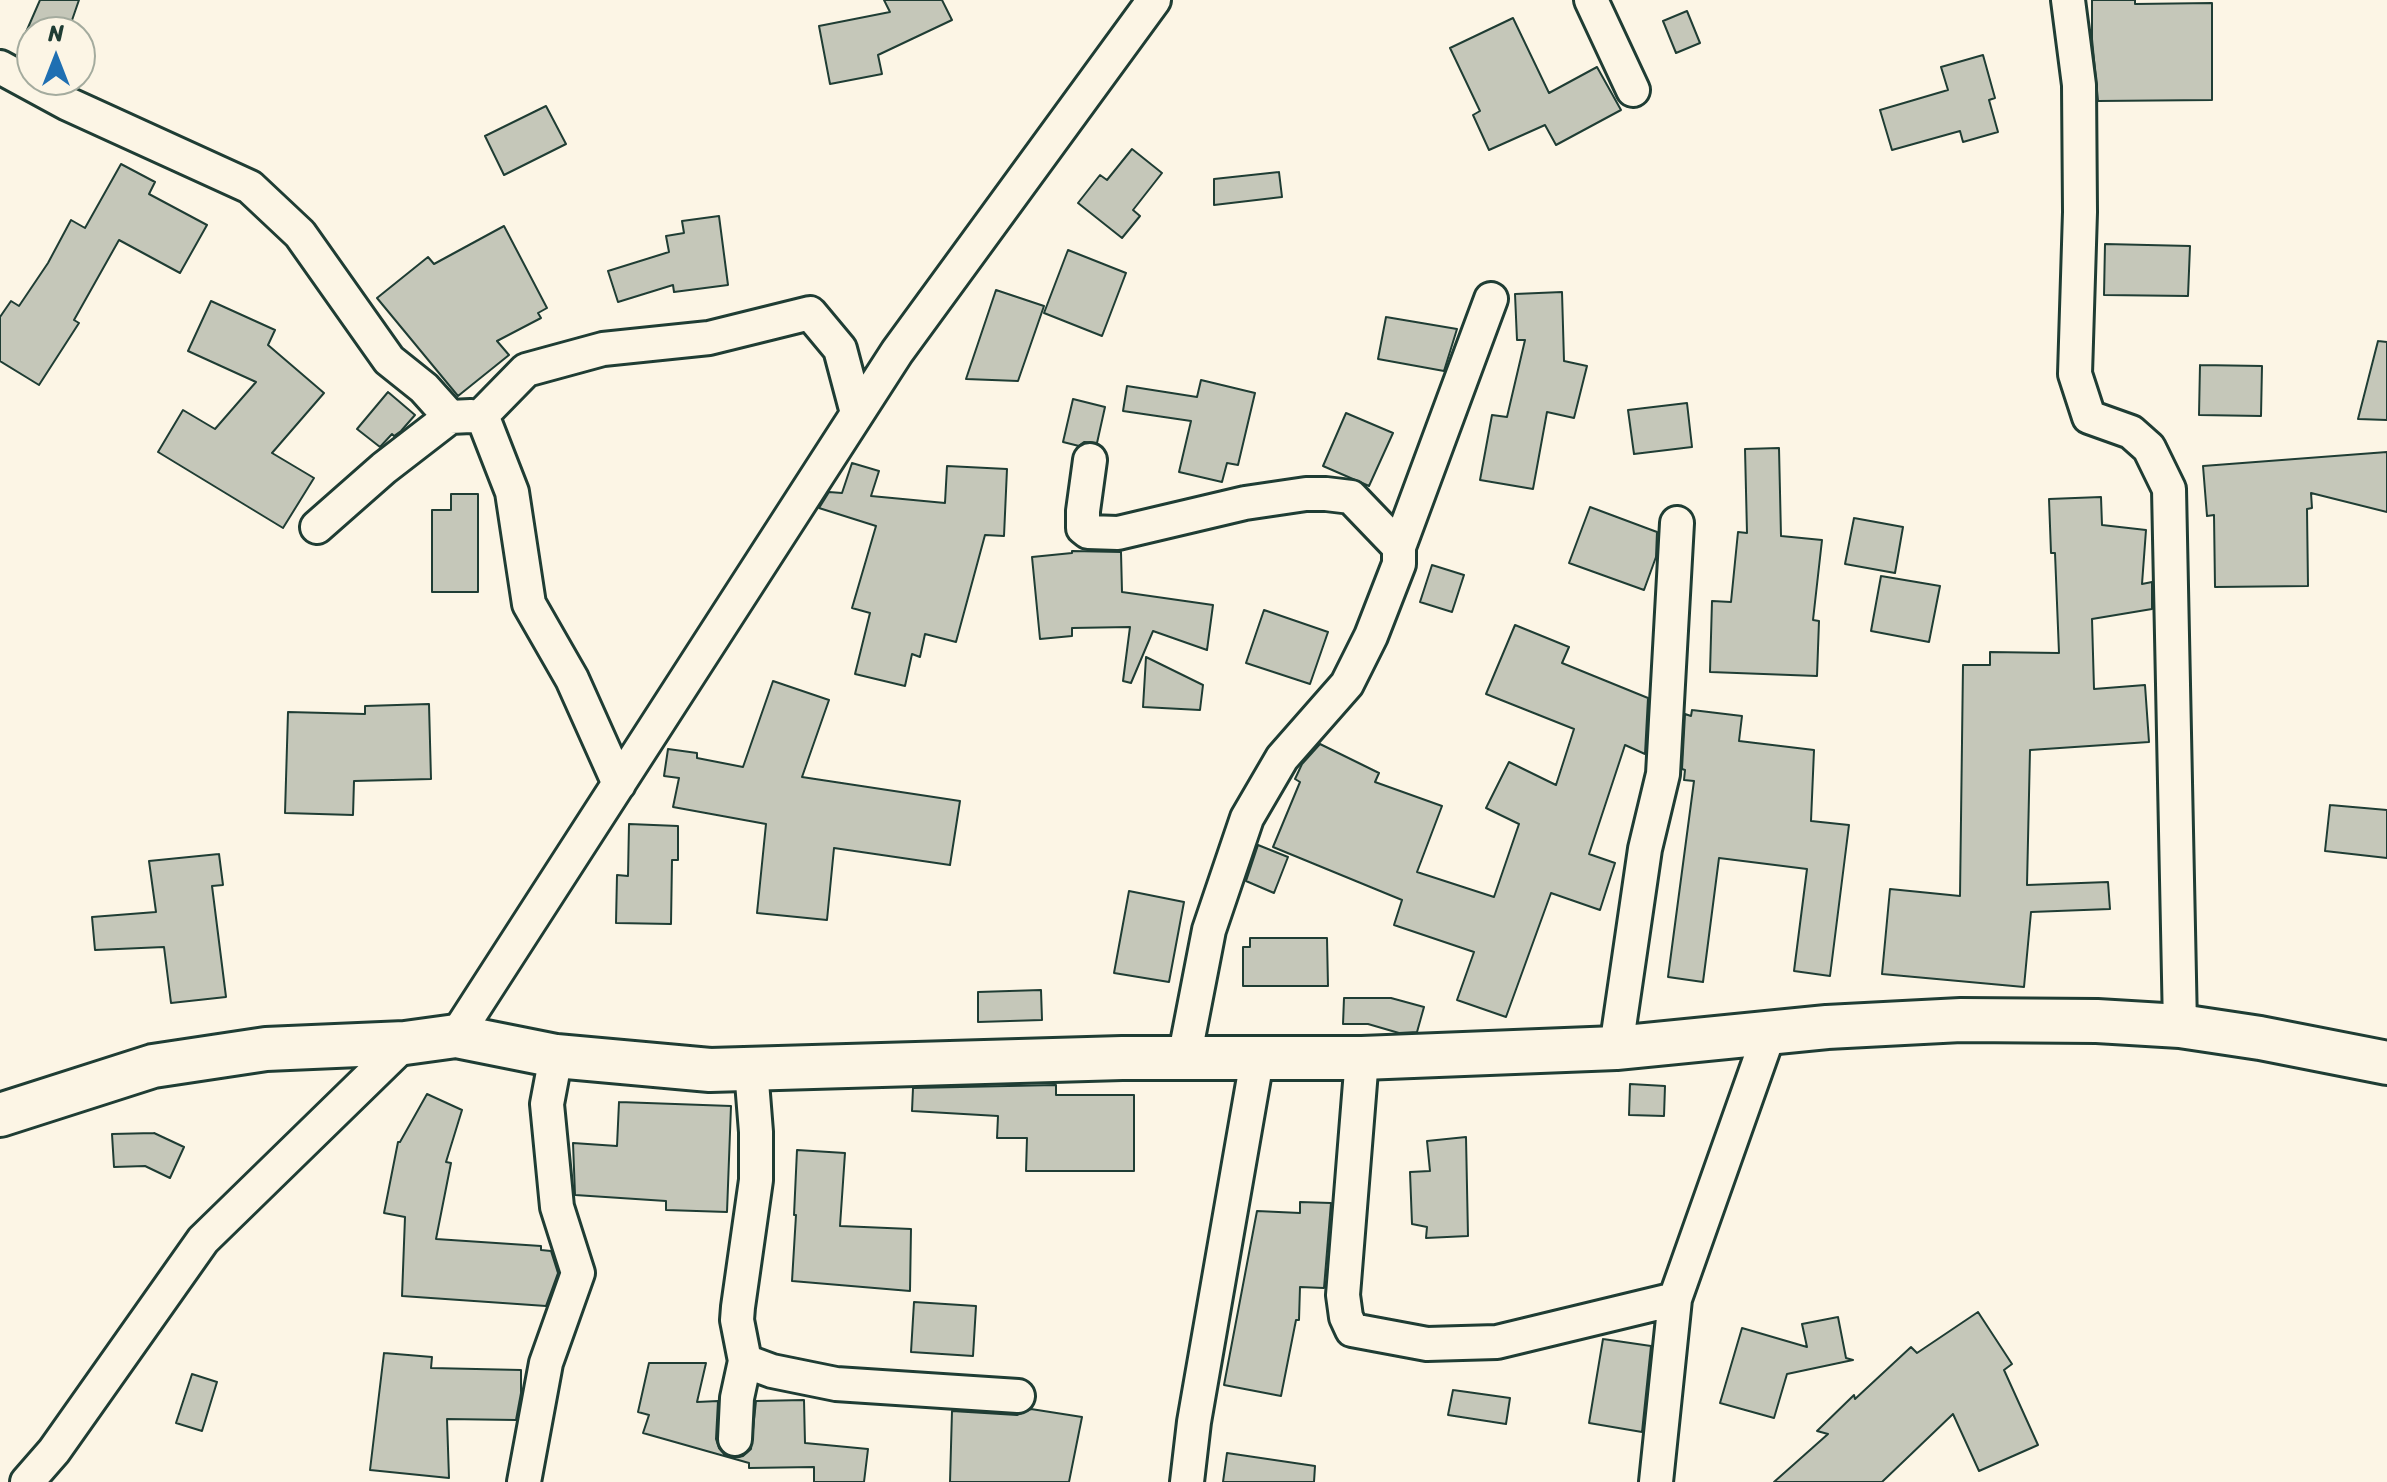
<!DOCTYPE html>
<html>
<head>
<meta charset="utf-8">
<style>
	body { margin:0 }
	#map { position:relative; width:2387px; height:1482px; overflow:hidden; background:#fcf5e5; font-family:Sriracha,sans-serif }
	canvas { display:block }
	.north { position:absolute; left:16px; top:16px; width:80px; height:80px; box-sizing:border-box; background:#fcf5e5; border:2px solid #a4ab9e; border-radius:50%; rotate:0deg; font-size:22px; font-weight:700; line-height:32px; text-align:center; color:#1f3d34 }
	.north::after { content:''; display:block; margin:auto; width:28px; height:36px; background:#1f6fb2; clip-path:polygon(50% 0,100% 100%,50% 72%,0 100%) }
</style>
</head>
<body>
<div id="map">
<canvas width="2387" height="1482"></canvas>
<div class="north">N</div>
</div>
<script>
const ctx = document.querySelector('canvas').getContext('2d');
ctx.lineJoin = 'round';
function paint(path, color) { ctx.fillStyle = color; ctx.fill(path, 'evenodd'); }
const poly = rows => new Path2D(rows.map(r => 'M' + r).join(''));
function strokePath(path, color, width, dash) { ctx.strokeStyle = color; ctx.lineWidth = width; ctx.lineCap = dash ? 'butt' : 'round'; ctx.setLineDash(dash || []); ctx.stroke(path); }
const building = poly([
	[40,0,79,0,70,26,81,31,80,35,80,32,32,32,32,43,23,39,40,0],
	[884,0,942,0,952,20,878,55,882,74,830,84,819,26,890,12,884,0],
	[2092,0,2135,0,2135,4,2212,3,2212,100,2098,101,2092,39,2092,0],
	[1687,11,1700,43,1676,53,1663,21,1687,11],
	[1513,18,1549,93,1597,67,1621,110,1556,145,1545,125,1489,150,1473,115,1480,111,1450,48,1513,18],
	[1983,55,1995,98,1989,100,1998,132,1963,142,1960,131,1892,150,1880,110,1948,90,1941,67,1983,55],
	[546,106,566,144,504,175,485,136,546,106],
	[1132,149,1162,173,1133,210,1140,216,1122,238,1078,203,1100,175,1107,180,1132,149],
	[121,164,155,182,149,194,207,225,180,273,119,240,74,320,79,323,39,385,0,361,0,317,11,301,19,306,48,263,71,220,85,228,121,164],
	[1279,172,1282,197,1214,205,1214,179,1279,172],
	[719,216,728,285,674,292,673,285,618,302,608,271,669,252,666,236,684,233,682,221,719,216],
	[504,226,547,308,538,313,541,318,497,341,509,355,458,396,377,298,428,257,434,264,504,226],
	[2105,244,2190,246,2188,296,2104,295,2105,244],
	[1068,250,1126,273,1102,336,1044,313,1068,250],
	[996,290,1044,306,1018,381,966,379,996,290],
	[1562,292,1564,361,1587,366,1574,418,1547,412,1533,489,1480,480,1492,415,1507,417,1525,340,1517,340,1515,294,1562,292],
	[211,301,275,330,268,345,324,393,272,453,314,478,283,528,158,452,183,410,215,429,256,382,188,351,211,301],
	[1386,317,1457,329,1444,371,1378,359,1386,317],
	[2378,341,2387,342,2387,420,2358,419,2378,341],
	[2200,365,2262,366,2261,416,2199,415,2200,365],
	[1201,380,1255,393,1238,465,1227,463,1222,482,1179,472,1191,421,1123,411,1127,386,1197,397,1201,380],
	[388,392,415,415,401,431,394,436,392,434,380,447,357,429,388,392],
	[1073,399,1105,407,1097,443,1084,442,1079,446,1063,442,1073,399],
	[1687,403,1692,447,1634,454,1628,410,1687,403],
	[1346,413,1393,433,1369,486,1323,466,1346,413],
	[1779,448,1781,536,1822,540,1813,620,1819,621,1817,676,1710,672,1712,601,1731,602,1738,532,1747,533,1745,449,1779,448],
	[2387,452,2387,512,2311,493,2312,508,2307,509,2308,586,2215,587,2214,515,2207,516,2203,466,2387,452],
	[852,463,879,471,871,496,945,503,947,466,1007,469,1004,536,985,535,956,642,925,634,920,657,912,654,905,686,855,674,870,613,852,608,876,526,819,508,829,492,842,493,852,463],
	[451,494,478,494,478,592,432,592,432,510,451,510,451,494],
	[2101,497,2102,525,2146,530,2142,584,2152,582,2152,609,2092,619,2094,689,2145,685,2149,742,2030,750,2027,885,2108,882,2110,909,2031,912,2024,987,1882,974,1890,889,1960,896,1963,665,1990,665,1990,652,2059,653,2055,553,2051,553,2049,499,2101,497],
	[1590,507,1657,532,1656,557,1644,590,1569,563,1590,507],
	[1854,518,1903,527,1895,573,1845,564,1854,518],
	[1072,551,1121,552,1122,592,1213,605,1207,650,1153,631,1131,683,1123,681,1130,627,1072,628,1072,636,1040,639,1032,557,1072,553,1072,551],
	[1432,565,1464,575,1452,612,1420,602,1432,565],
	[1881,576,1940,586,1929,642,1871,631,1881,576],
	[1264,610,1328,632,1310,684,1246,663,1264,610],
	[1515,625,1569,647,1562,663,1648,698,1645,754,1625,745,1589,854,1615,863,1600,910,1551,893,1506,1017,1457,1000,1474,952,1394,925,1402,900,1273,847,1300,782,1295,779,1302,764,1320,744,1379,773,1375,782,1442,806,1417,872,1494,897,1519,824,1486,808,1509,762,1556,785,1574,729,1486,694,1515,625],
	[1146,657,1203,685,1200,710,1143,707,1146,657],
	[773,681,829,700,802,777,960,801,950,865,834,848,827,920,757,913,766,824,673,807,679,778,664,776,668,749,697,753,697,758,743,767,773,681],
	[429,704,431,779,354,781,353,815,285,813,288,712,365,714,365,706,429,704],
	[1692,710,1742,716,1739,741,1814,750,1811,821,1849,825,1830,976,1794,971,1807,869,1719,858,1703,982,1668,977,1694,781,1684,780,1685,770,1682,769,1685,714,1691,716,1692,710],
	[2330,805,2387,810,2387,858,2325,851,2330,805],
	[629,824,678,826,678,860,672,860,671,924,616,923,617,875,628,876,629,824],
	[1258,845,1288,857,1274,893,1246,881,1258,845],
	[219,854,223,885,212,886,226,997,171,1003,164,947,95,950,92,917,156,912,149,861,219,854],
	[1129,891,1184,902,1169,982,1114,973,1129,891],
	[1250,938,1327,938,1328,986,1243,986,1243,947,1250,947,1250,938],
	[1041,990,1042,1020,978,1022,978,992,1041,990],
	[1344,998,1391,998,1424,1007,1417,1032,1399,1033,1368,1024,1343,1024,1344,998],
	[1630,1084,1665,1086,1664,1116,1629,1115,1630,1084],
	[1056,1085,1056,1095,1134,1095,1134,1171,1026,1171,1027,1138,997,1138,998,1116,912,1111,913,1088,1056,1085],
	[427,1094,462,1110,446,1162,451,1163,436,1239,541,1246,541,1250,551,1251,558,1273,546,1306,402,1296,405,1217,384,1213,398,1142,400,1142,427,1094],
	[619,1102,731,1106,727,1212,666,1210,666,1201,575,1195,573,1143,617,1146,619,1102],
	[154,1133,184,1147,170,1178,145,1166,114,1167,112,1134,154,1133],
	[1466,1137,1468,1236,1426,1238,1427,1227,1412,1224,1410,1172,1430,1171,1427,1141,1466,1137],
	[797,1150,845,1153,840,1226,911,1229,910,1291,792,1281,796,1215,794,1215,797,1150],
	[1300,1202,1331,1203,1324,1288,1300,1287,1299,1320,1296,1320,1281,1396,1224,1385,1257,1211,1300,1213,1300,1202],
	[914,1302,976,1306,973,1356,911,1352,914,1302],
	[1978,1312,2012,1364,2004,1370,2038,1445,1979,1471,1953,1414,1882,1482,1774,1482,1828,1434,1817,1431,1854,1395,1855,1399,1911,1347,1917,1353,1978,1312],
	[1838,1317,1846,1358,1853,1360,1787,1374,1774,1418,1720,1403,1742,1328,1807,1347,1802,1324,1838,1317],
	[1603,1339,1651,1346,1642,1432,1589,1423,1603,1339],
	[384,1353,432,1357,431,1368,521,1370,521,1393,516,1420,447,1419,449,1478,370,1470,384,1353],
	[649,1363,706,1363,697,1402,718,1401,716,1439,719,1448,725,1455,735,1458,743,1456,751,1449,756,1401,804,1400,805,1443,868,1449,864,1482,814,1482,814,1467,749,1468,749,1463,643,1433,649,1415,638,1412,649,1363],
	[192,1374,217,1382,202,1431,176,1423,192,1374],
	[1453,1390,1510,1398,1506,1424,1448,1415,1453,1390],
	[1031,1409,1082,1417,1069,1482,950,1482,952,1411,1017,1415,1031,1409],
	[1227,1453,1315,1466,1314,1482,1223,1482,1227,1453]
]);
paint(building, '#c5c7b9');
strokePath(building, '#1f3d34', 2);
const minor = poly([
	[1591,0,1633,90],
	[2068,0,2079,85,2080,212,2075,374,2089,417,2131,432,2149,448,2169,489,2180,1026],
	[0,67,68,104,250,187,300,234,389,360,424,388,450,417],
	[1090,460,1083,511,1083,528,1088,532,1118,533,1245,503,1306,494,1326,494,1351,497,1399,547,1399,564,1371,636,1347,684,1282,758,1247,818,1209,930,1184,1059],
	[317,527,384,468,450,417,471,416],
	[1399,547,1491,299],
	[619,784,572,679,529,604,512,492,482,415,526,370,603,349,709,338,810,313,840,349,857,413],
	[456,1036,897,352,1154,0],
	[1616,1048,1645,849,1663,774,1677,523],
	[1362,1058,1343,1295,1346,1317,1352,1330,1427,1344,1497,1342,1675,1299,1656,1482],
	[1675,1299,1770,1031],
	[745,1361,772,1371,836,1384,1018,1396],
	[735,1439,737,1398,745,1361,737,1320,738,1307,756,1180,756,1132,751,1069],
	[27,1482,54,1451,203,1240,405,1043],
	[524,1482,546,1363,578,1273,557,1207,547,1104,556,1056],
	[1187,1482,1194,1422,1257,1060]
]);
const tertiary = poly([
	[0,1115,153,1066,266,1049,405,1043,456,1036,556,1056,710,1070,1122,1058,1362,1058,1616,1048,1827,1027,1961,1020,2097,1021,2180,1026,2260,1038,2387,1063]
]);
strokePath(minor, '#1f3d34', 38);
strokePath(tertiary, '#1f3d34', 48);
strokePath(minor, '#fcf5e5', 32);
strokePath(tertiary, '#fcf5e5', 42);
</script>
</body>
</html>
